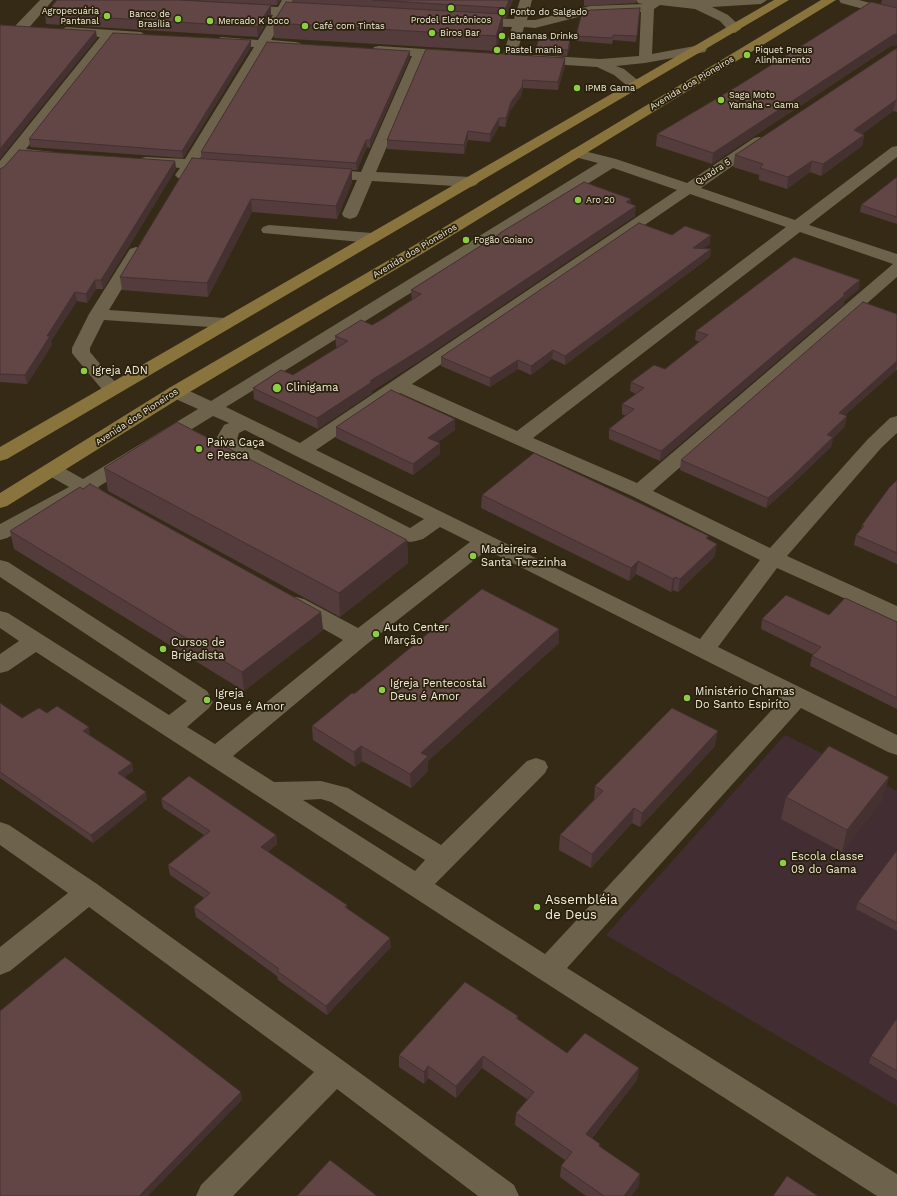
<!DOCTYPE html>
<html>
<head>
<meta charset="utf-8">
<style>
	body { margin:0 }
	canvas { display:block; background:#342a15 }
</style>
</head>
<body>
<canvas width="897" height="1196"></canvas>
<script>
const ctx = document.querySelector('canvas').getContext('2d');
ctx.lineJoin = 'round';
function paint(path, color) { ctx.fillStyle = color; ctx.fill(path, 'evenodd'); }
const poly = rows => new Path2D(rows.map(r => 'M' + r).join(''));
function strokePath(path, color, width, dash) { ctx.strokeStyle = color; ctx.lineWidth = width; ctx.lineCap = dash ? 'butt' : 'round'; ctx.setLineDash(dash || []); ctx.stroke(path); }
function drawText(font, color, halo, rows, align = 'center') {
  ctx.font = font + ' "Work Sans",sans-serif'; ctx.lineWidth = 3.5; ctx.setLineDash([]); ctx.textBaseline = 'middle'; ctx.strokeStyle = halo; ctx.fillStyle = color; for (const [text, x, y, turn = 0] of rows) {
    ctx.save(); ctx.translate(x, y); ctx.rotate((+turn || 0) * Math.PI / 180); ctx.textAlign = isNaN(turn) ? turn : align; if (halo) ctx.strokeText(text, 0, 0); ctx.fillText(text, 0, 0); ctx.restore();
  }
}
paint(poly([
	[785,735,897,791,897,1106,606,935]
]), '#412d32');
paint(poly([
	[40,0,53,0,26,31,16,31,15,28,16,25,40,0],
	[282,0,294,0,290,8,309,9,315,13,309,17,286,15,271,40,295,42,300,43,302,46,300,49,295,50,266,48,199,160,223,163,226,166,223,169,194,169,188,178,183,180,178,178,175,175,180,168,141,164,139,161,141,158,146,157,185,159,254,47,221,45,214,41,221,37,258,40,273,15,242,13,236,9,242,5,278,7,282,0],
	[520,0,532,0,527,20,535,20,590,6,643,4,638,3,636,0,767,0,761,4,712,7,728,15,740,26,741,29,735,33,730,32,720,21,695,9,660,5,654,9,652,54,700,45,705,46,707,49,705,52,700,53,645,63,616,66,624,69,640,82,642,85,640,88,635,89,630,88,614,75,597,67,535,63,530,62,528,59,530,56,535,55,600,59,639,56,641,12,590,14,535,28,524,27,516,58,514,61,509,62,504,61,502,58,512,27,473,26,467,22,473,18,514,19,520,0],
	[839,0,859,0,897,10,897,18,841,3,839,0],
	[66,27,141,32,147,36,141,40,113,38,26,149,53,152,55,155,53,158,48,159,20,157,5,174,0,176,0,161,100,37,61,34,60,31,66,27],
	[379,46,455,51,460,52,462,55,460,58,455,59,425,57,376,172,471,177,476,179,479,182,476,185,471,187,372,181,358,214,356,217,350,219,344,217,342,214,357,180,322,179,317,177,314,174,317,171,322,169,361,172,412,56,374,53,372,50,374,47,379,46],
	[759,137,764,138,766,141,764,144,701,188,795,220,892,147,897,146,897,157,809,225,897,254,897,277,653,491,770,548,868,439,890,418,897,416,897,433,882,447,787,556,897,606,897,622,777,568,718,647,897,735,897,755,888,752,801,708,567,968,897,1174,897,1196,877,1196,538,978,36,652,8,671,0,673,0,654,19,641,0,628,0,611,8,613,169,715,187,701,0,577,0,560,8,562,207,691,213,702,209,708,187,727,215,744,343,640,288,609,285,604,288,599,296,597,304,599,358,628,470,542,440,527,423,539,416,541,410,542,394,537,221,446,217,437,224,425,229,423,213,416,98,487,104,493,101,497,94,499,84,496,7,538,0,540,0,524,69,487,46,474,43,470,46,466,53,464,60,466,83,479,198,409,169,396,167,392,169,388,176,386,183,388,211,401,598,163,571,156,569,153,571,150,576,149,616,159,687,183,754,138,759,137],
	[613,168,677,190,300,443,226,407,613,168],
	[690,194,786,227,517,431,412,384,690,194],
	[800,232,893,264,637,483,533,438,800,232],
	[400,393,632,496,760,560,700,639,316,450,400,393],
	[245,430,294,455,424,519,410,528,408,527,237,439,239,433,245,430],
	[487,550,782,699,545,954,435,884,545,773,548,767,545,761,536,758,527,761,441,845,348,788,321,781,274,782,233,756,367,644,487,550],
	[321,799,331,802,425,860,415,871,303,800,321,799],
	[269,225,372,233,378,235,380,238,378,241,372,243,263,233,261,230,263,227,269,225],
	[136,247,142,249,144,252,109,310,225,318,231,319,234,323,231,327,225,328,104,320,90,348,90,352,121,389,119,393,112,395,105,393,75,357,72,353,72,348,89,314,128,252,130,249,136,247],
	[0,822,9,825,97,884,345,1062,514,1185,519,1196,478,1196,337,1089,233,1196,196,1196,201,1185,314,1072,89,907,10,971,0,975,0,947,68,893,0,845,0,822]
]), '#6d624b');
paint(poly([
	[774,0,789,0,7,459,0,461,0,447,774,0],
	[821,0,836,0,425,252,183,396,7,506,0,508,0,493,169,388,413,246,821,0]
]), '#89743e');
paint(poly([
	[185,0,281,0,277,5,271,5,271,15,258,37,46,24,45,14,257,4],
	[292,0,513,0,506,18,503,18,503,28,496,51,274,38,273,23,292,3],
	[584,0,636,0,636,3,584,6],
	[882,0,897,0,897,45,891,46,712,164,656,146,657,134,881,4],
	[640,8,636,42,613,40,612,44,576,41,576,36],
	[251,40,251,47,183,158,30,147,29,139],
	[570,46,567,56,535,54,536,48],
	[897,48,897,112,893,111,862,134,864,135,862,146,821,176,810,172,787,189,759,180,759,175,733,167,735,155],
	[410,51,410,57,370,148,367,147,357,170,352,170,352,182,337,219,252,212,208,297,122,290,120,277,201,158,201,152],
	[565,58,565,66,558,90,523,88,521,96,510,111,505,127,499,126,490,142,468,140,464,154,387,149,387,140],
	[175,161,176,169,103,289,96,289,87,303,77,301,51,341,52,345,27,384,0,382,0,169],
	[897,177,897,224,860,212,861,205],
	[630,204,635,216,424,358,372,391,372,393,318,429,254,399,253,388,293,375,338,348,336,347,335,336,372,325,381,320,412,300,411,290,500,234,500,233],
	[672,235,710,244,703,248,711,249,710,257,565,365,552,359,531,375,518,369,490,387,441,366,441,357],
	[859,289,844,301,844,304,660,461,609,439,609,429,626,416,622,414,622,404,636,394,630,391,631,382,665,369,700,342,695,340,696,331],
	[897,314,897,370,896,370,845,415,845,426,833,438,831,447,789,487,766,508,680,470,681,460],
	[455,419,455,430,438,442,440,454,413,475,336,438,336,427],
	[104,468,407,540,408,563,340,617,108,491],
	[897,480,897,564,854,545,856,535,861,530,862,525],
	[482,495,709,540,715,556,678,592,673,590,671,592,636,574,629,581,481,508],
	[10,531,321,612,323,630,244,691,14,549],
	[829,615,897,622,897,709,810,666,812,656,814,655,761,629,762,619],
	[559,643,428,761,428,771,411,788,362,761,355,767,313,740,312,726,354,694],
	[0,703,22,718,47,713,90,735,89,735,132,763,133,771,124,777,147,799,93,843,0,778],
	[715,746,640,827,632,823,591,868,559,850,560,835,594,800,595,786],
	[786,797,883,799,842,852,781,819],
	[161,799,276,835,277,844,268,852,347,905,347,909,391,947,327,1015,278,980,277,976,196,917,194,907,204,898,170,875,168,865,204,835,163,808],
	[897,850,897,931,856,909,858,902],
	[518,1016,518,1019,567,1053,639,1068,637,1080,592,1138,639,1186,631,1196,586,1196,560,1177,561,1166,565,1160,515,1125,516,1113,528,1100,482,1068,456,1098,428,1078,424,1084,399,1067,399,1055],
	[897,1018,897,1080,869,1063,871,1056]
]), '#533c3b');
paint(poly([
	[277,0,281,0,277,5],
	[509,0,513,0,506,18,506,8],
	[271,5,271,15,258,37,257,27],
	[503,14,503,28,496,51,496,36],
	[96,31,97,38,0,159,0,149],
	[897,34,897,45,891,46,712,164,713,153,893,35],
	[251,40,251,47,183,158,182,151],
	[570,40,570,46,567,56,568,50],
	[410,51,410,57,370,148,370,140],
	[565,58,565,66,558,90,558,82],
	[523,80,523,88,521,96,510,111,505,127,506,118,511,102],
	[896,100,893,111,852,142,854,130],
	[499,118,499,126,490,142,490,134],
	[468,131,468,140,464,154,464,145],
	[864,135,862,146,821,176,823,164],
	[366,140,367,147,357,170,356,163],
	[175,161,176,169,103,289,101,280],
	[812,161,810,172,787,189,788,177],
	[352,169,352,182,337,219,336,206],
	[251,199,252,212,208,297,207,283],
	[631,199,630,209,626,202],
	[636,206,635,216,424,358,372,391,372,393,318,429,317,418,370,381],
	[711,235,710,244,692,256,693,248],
	[711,249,710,257,565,365,565,356],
	[95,280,96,289,87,303,86,294],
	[860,280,859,289,844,301,844,304,660,461,661,451,843,294],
	[75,292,77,301,51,341,52,345,27,384,25,375,47,336],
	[553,350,552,359,531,375,531,366],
	[518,360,518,369,490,387,490,378],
	[897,361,896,370,837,422,839,413],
	[847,416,845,426,833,438,831,447,789,487,766,508,768,498,827,435],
	[455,419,455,430,429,449,428,438],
	[440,443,440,454,413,475,413,464],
	[407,540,408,563,340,617,339,593],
	[717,544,715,556,678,592,680,579],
	[638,561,636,574,629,581,631,568],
	[675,577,673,590,671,592,673,579],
	[321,612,323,630,244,691,242,672],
	[559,629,559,643,428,761,428,771,411,788,410,774,421,753],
	[89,727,90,735,85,739,83,731],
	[718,731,715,746,640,827,642,813],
	[361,746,362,761,355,767,354,752],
	[132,763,133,771,120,781,118,773],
	[889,777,883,799,842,852,847,830],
	[146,792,147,799,93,843,91,835],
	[634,808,632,823,591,868,592,854],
	[276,835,277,844,262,857,261,847],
	[390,938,391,947,327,1015,326,1006],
	[483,1056,482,1068,456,1098,456,1086],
	[428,1066,428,1078,424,1084,424,1072],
	[639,1068,637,1080,585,1146,586,1134],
	[241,1092,242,1100,148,1196,139,1196],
	[640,1174,639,1186,631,1196,624,1196]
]), '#443130');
const building = poly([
	[57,0,179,0,271,5,257,27,45,14,57,0],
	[373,0,509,0,506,8,373,0],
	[286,2,503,14,496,36,273,23,286,2],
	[871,2,897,8,897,34,893,35,713,153,657,134,741,84,871,2],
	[640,8,637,36,613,35,612,38,576,36,582,12,591,10,640,8],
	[0,25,96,31,0,149,0,25],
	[113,33,251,40,182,151,29,139,113,33],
	[539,38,570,40,568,50,536,48,539,38],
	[267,42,410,51,370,140,366,140,356,163,201,152,267,42],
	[897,48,897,100,896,100,854,130,864,135,823,164,812,161,788,177,760,168,763,164,735,155,897,48],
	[426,49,565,58,558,82,523,80,522,87,511,102,506,118,499,118,490,134,468,131,464,145,387,140,426,49],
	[19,150,175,161,101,280,95,280,86,294,75,292,47,336,50,336,25,375,0,374,0,169,4,167,19,150],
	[192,158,352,169,336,206,251,199,207,283,120,277,192,158],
	[897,177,897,217,861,205,897,177],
	[584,182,631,199,626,202,636,206,423,348,370,381,372,382,317,418,253,388,281,370,293,375,348,341,335,336,361,320,372,325,381,320,421,294,411,290,501,233,500,233,584,182],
	[639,223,672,235,685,226,711,235,693,248,711,249,565,356,553,350,531,366,518,360,490,378,441,357,639,223],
	[794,257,860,280,843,294,845,295,661,451,609,429,634,409,622,404,644,388,631,382,654,365,665,369,708,335,696,331,794,257],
	[863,302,897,314,897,361,839,413,847,416,827,435,833,437,791,478,768,498,681,460,863,302],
	[391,390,455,419,428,438,440,443,413,464,336,427,391,390],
	[177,422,407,540,339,593,104,468,177,422],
	[534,453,709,536,706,538,717,544,680,579,675,577,673,579,638,561,631,568,482,495,534,453],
	[897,480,897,553,856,535,864,526,862,525,889,488,897,480],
	[90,484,321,612,242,672,10,531,80,487,83,489,90,484],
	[482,589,559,629,421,753,428,756,410,774,361,746,354,752,312,726,352,693,354,694,482,589],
	[786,595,829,615,845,598,897,622,897,698,812,656,821,647,762,619,786,595],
	[0,703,22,718,39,708,47,713,57,706,89,727,83,731,132,763,118,773,146,792,91,835,0,772,0,703],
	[672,708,718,731,642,813,634,808,592,854,560,835,603,791,595,786,672,708],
	[829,746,889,777,847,830,786,797,829,746],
	[189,776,276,835,261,847,347,905,345,907,390,938,326,1006,277,971,279,969,194,907,210,893,168,865,210,831,161,799,189,776],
	[897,850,897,923,858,902,897,850],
	[65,957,241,1092,139,1196,0,1196,0,1011,65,957],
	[465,982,518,1016,516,1018,567,1053,585,1033,639,1068,586,1134,600,1144,599,1146,640,1174,624,1196,604,1196,561,1166,572,1152,516,1113,534,1092,483,1056,456,1086,428,1066,424,1072,399,1055,465,982],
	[897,1018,897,1071,871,1056,897,1018],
	[330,1160,377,1196,297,1196,330,1160],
	[787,1176,818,1196,773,1196,787,1176]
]);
paint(building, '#614645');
strokePath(building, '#443130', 1);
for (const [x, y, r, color] of [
	[451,8,4,"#8bce46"],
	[502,12,4,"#8bce46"],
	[107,16,4,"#8bce46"],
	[178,19,4,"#8bce46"],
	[210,21,4,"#8bce46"],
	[305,26,4,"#8bce46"],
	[432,33,4,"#8bce46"],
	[502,36,4,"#8bce46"],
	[497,50,4,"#8bce46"],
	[747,55,4,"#8bce46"],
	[577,88,4,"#8bce46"],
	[721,100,4,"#8bce46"],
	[578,200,4,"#8bce46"],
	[466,240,4,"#8bce46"],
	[84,371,4,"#8bce46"],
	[277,388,5,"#8bce46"],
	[199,449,4,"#8bce46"],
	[473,556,4,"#8bce46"],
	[376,634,4,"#8bce46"],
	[163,649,4,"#8bce46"],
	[382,690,4,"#8bce46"],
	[687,698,4,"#8bce46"],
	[207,700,4,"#8bce46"],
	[783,863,4,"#8bce46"],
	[537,907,4,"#8bce46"]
]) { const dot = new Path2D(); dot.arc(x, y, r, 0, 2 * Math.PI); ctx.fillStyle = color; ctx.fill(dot); strokePath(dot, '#2a210b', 1.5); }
drawText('9px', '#f4ede0', '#2a210b', [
	["Agropecuária",99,11,"right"],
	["Pantanal",99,21,"right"],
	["Ponto do Salgado",510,12],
	["Banco de",170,14,"right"],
	["Brasília",170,24,"right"],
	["Prodel Eletrônicos",451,20,"center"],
	["Mercado K boco",218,21],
	["Café com Tintas",313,26],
	["Biros Bar",440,33],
	["Bananas Drinks",510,36],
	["Pastel mania",505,50],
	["Piquet Pneus",755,50],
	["Alinhamento",755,60],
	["IPMB Gama",585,88],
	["Saga Moto",729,95],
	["Yamaha - Gama",729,105],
	["Aro 20",586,200],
	["Fogão Goiano",474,240]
], 'left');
drawText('9px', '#f4ede0', '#2a210b', [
	["Avenida dos Pioneiros",692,83,-31],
	["Quadra 5",713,172,-33],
	["Avenida dos Pioneiros",415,251,-31],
	["Avenida dos Pioneiros",137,417,-33]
]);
drawText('11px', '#f4ede0', '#2a210b', [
	["Igreja ADN",92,371],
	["Clinigama",286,388],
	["Paiva Caça",207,443],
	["e Pesca",207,456],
	["Madeireira",481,550],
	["Santa Terezinha",481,563],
	["Auto Center",384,628],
	["Marção",384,641],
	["Cursos de",171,643],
	["Brigadista",171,656],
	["Igreja Pentecostal",390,684],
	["Deus é Amor",390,697],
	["Ministério Chamas",695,692],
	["Do Santo Espiríto",695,705],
	["Igreja",215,694],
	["Deus é Amor",215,707],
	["Escola classe",791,857],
	["09 do Gama",791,870]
], 'left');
drawText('13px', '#f4ede0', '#2a210b', [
	["Assembléia",545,900],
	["de Deus",545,915]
], 'left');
</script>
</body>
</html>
